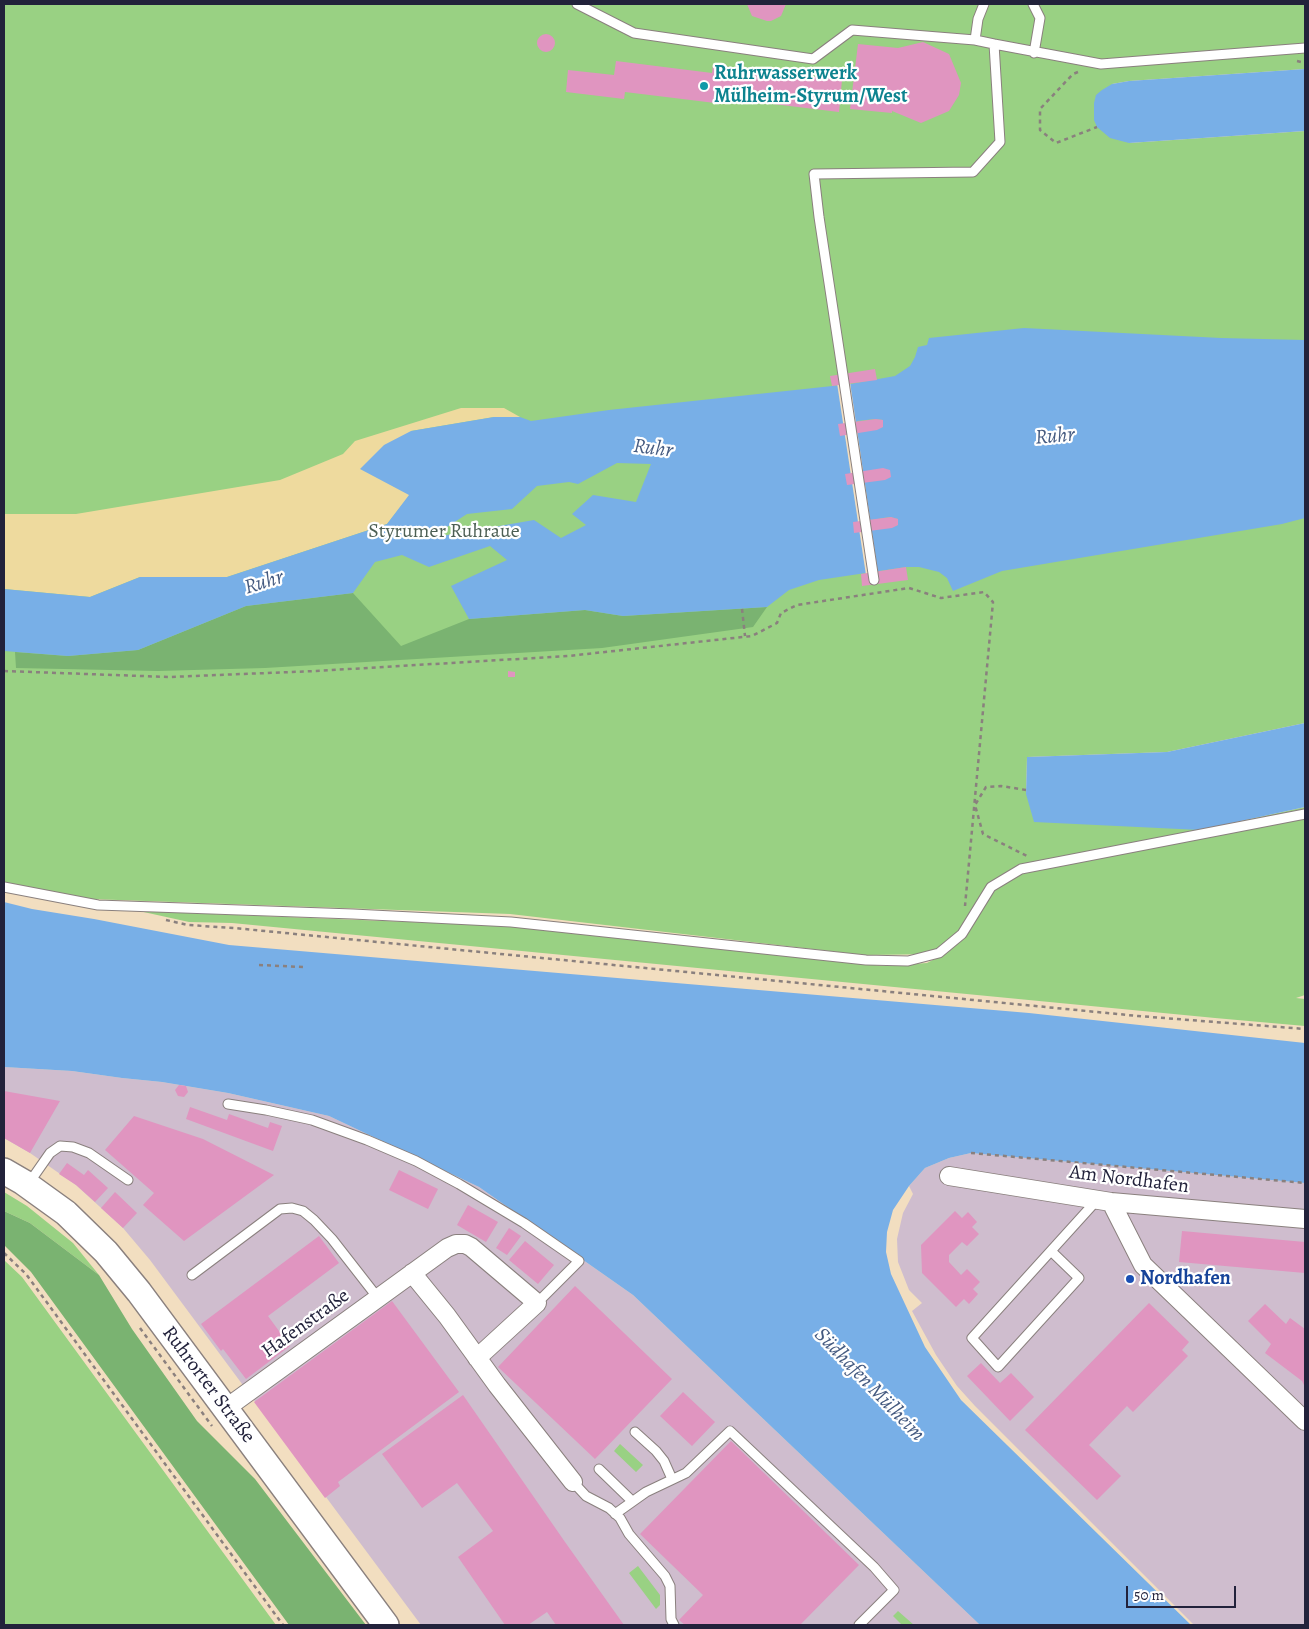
<!DOCTYPE html>
<html>
<head>
<meta charset="utf-8">
<style>
	body { margin:0 }
	#map { position:relative; width:1309px; height:1629px; overflow:hidden; background:#f2dec0; font-family:Alegreya,serif }
	canvas { display:block }
	.frame { position:absolute; inset:0; border:5px solid #22223b; pointer-events:none }
	.scale { position:absolute; left:1126px; top:1586px; width:110px; height:22px; box-sizing:border-box; border:2px solid #22223b; border-top:0; padding-left:6px; font-size:15px; line-height:18px; white-space:nowrap; color:#22223b; -webkit-text-stroke:4px #fff; paint-order:stroke }
</style>
</head>
<body>
<div id="map">
<canvas width="1309" height="1629"></canvas>
<div class="frame"></div>
<div class="scale">50 m</div>
</div>
<script>
const ctx = document.querySelector('canvas').getContext('2d');
ctx.lineJoin = 'round';
function paint(path, color) { ctx.fillStyle = color; ctx.fill(path, 'evenodd'); }
const poly = rows => new Path2D(rows.map(r => 'M' + r).join(''));
function strokePath(path, color, width, dash) { ctx.strokeStyle = color; ctx.lineWidth = width; ctx.lineCap = dash ? 'butt' : 'round'; ctx.setLineDash(dash || []); ctx.stroke(path); }
function drawText(font, color, halo, rows, align = 'center') {
  ctx.font = font + ' Alegreya,serif'; ctx.lineWidth = 4.5; ctx.setLineDash([]); ctx.textBaseline = 'middle'; ctx.strokeStyle = halo; ctx.fillStyle = color; for (const [text, x, y, turn = 0] of rows) {
    ctx.save(); ctx.translate(x, y); ctx.rotate((+turn || 0) * Math.PI / 180); ctx.textAlign = isNaN(turn) ? turn : align; if (halo) ctx.strokeText(text, 0, 0); ctx.fillText(text, 0, 0); ctx.restore();
  }
}
paint(poly([
	[4,1067,72,1071,122,1078,162,1082,228,1093,329,1116,479,1187,633,1295,980,1625,421,1625,150,1260,123,1228,76,1185,30,1153,4,1138],
	[971,1153,1305,1183,1305,1625,1194,1625,975,1406,957,1386,936,1355,912,1311,922,1303,909,1290,898,1262,897,1239,903,1213,913,1194,909,1186,925,1168,949,1158]
]), '#cfbdce');
paint(poly([
	[4,4,1305,4,1305,69,1129,81,1112,84,1129,143,1305,131,1305,723,1167,752,1027,757,1026,794,1200,830,1305,807,1305,995,1296,998,1305,999,1305,1026,1215,1018,232,923,189,922,139,911,508,926,884,966,927,963,944,954,864,955,510,914,90,899,4,882],
	[4,1192,27,1206,73,1243,99,1275,30,1223,4,1211],
	[4,1260,22,1277,276,1625,4,1625],
	[620,1444,643,1465,636,1472,614,1451],
	[638,1566,660,1595,660,1605,656,1609,629,1573],
	[898,1611,914,1625,900,1625,901,1624,893,1616]
]), '#99d183');
paint(poly([
	[353,593,401,646,469,619,585,610,623,616,767,607,753,627,602,648,265,668,158,671,16,668,15,652,68,656,138,650,246,606],
	[4,1211,30,1223,99,1275,132,1329,197,1421,255,1479,366,1625,289,1625,31,1272,4,1245]
]), '#7ab371');
paint(poly([
	[461,408,504,408,520,417,494,417,411,431,410,495,387,524,227,577,140,577,90,597,4,589,4,514,76,514,280,480,343,454,355,441]
]), '#eeda9e');
paint(poly([
	[1305,69,1305,131,1129,143,1110,138,1097,127,1094,120,1094,103,1096,95,1102,90,1112,84,1129,81],
	[1024,328,1221,338,1305,340,1305,518,1282,524,1002,571,953,591,947,578,939,572,919,567,906,567,819,580,789,590,767,607,623,616,585,610,469,619,451,586,507,560,490,546,429,567,402,555,375,562,353,593,246,606,138,650,68,656,4,651,4,589,90,597,140,577,227,577,387,524,409,495,360,469,384,445,411,431,494,417,520,417,531,421,609,410,851,384,895,376,910,366,915,357,918,347,927,345,929,338],
	[875,419,883,420,883,427,858,432,857,421],
	[617,463,651,464,636,502,593,495,572,514,586,525,561,538,534,520,430,538,467,514,512,509,537,486,569,482,578,484],
	[890,517,898,519,898,525,892,527,871,520],
	[1305,723,1305,807,1200,830,1034,822,1026,794,1027,757,1167,752],
	[4,902,32,909,94,919,229,945,1029,1013,1305,1043,1305,1183,971,1153,949,1158,925,1168,909,1186,893,1210,887,1232,886,1252,891,1274,925,1347,961,1400,1191,1625,980,1625,633,1295,479,1187,329,1116,228,1093,162,1082,122,1078,72,1071,4,1067]
]), '#78afe7');
paint(poly([
	[850,382,878,573,866,575,837,383]
]), '#f2dec0');
paint(poly([
	[747,4,786,4,781,16,771,21,767,21,752,16],
	'537 43a9 9 0 1 1 18 0a9 9 0 1 1-18 0Z',
	[923,42,949,54,961,83,959,95,949,111,921,123,892,111,892,113,850,109,858,44,898,48],
	[616,61,712,73,713,65,842,80,839,112,715,97,715,103,625,92,624,99,566,92,568,70,614,75],
	[875,369,877,380,832,386,830,376],
	[876,419,883,420,883,427,877,430,840,436,838,424],
	[883,468,890,470,891,477,885,480,847,485,845,474],
	[891,517,898,519,898,525,892,528,854,533,853,522],
	[906,567,908,580,862,586,861,574],
	[508,671,515,672,515,677,508,677],
	[179,1085,186,1086,188,1092,184,1097,178,1096,175,1090],
	[4,1091,60,1101,30,1153,4,1138],
	[190,1107,227,1120,229,1114,268,1128,270,1122,282,1126,273,1151,186,1119],
	[134,1116,203,1139,274,1175,184,1241,143,1205,154,1193,105,1150],
	[67,1163,84,1175,88,1170,108,1188,95,1202,76,1185,59,1174],
	[399,1170,438,1189,428,1209,389,1190],
	[115,1192,137,1213,123,1228,101,1208],
	[468,1205,498,1222,486,1242,457,1225],
	[955,1211,962,1218,968,1212,977,1222,972,1227,979,1234,967,1246,962,1242,949,1255,949,1262,961,1275,967,1269,980,1282,973,1289,978,1294,969,1304,964,1299,956,1307,922,1273,921,1245],
	[509,1228,521,1236,507,1255,496,1248],
	[1182,1231,1305,1242,1305,1273,1179,1262],
	[319,1236,339,1263,268,1316,290,1346,246,1379,223,1349,221,1351,201,1324],
	[525,1241,554,1265,538,1284,509,1260],
	[575,1286,672,1379,595,1459,498,1367],
	[392,1301,459,1392,338,1482,340,1486,325,1498,254,1402],
	[1149,1303,1189,1342,1182,1350,1188,1356,1133,1412,1127,1406,1089,1445,1121,1476,1097,1500,1025,1430],
	[1265,1304,1286,1324,1290,1318,1305,1329,1305,1387,1302,1381,1265,1353,1271,1344,1248,1321],
	[981,1363,1000,1383,1011,1373,1034,1397,1010,1421,967,1376],
	[683,1392,715,1422,692,1446,660,1416],
	[463,1395,565,1542,624,1625,556,1625,547,1612,528,1625,505,1625,458,1557,493,1531,457,1483,422,1508,382,1454],
	[731,1441,859,1565,800,1625,685,1625,679,1620,703,1595,640,1534]
]), '#e095c0');
const lane = poly([
	[577,4,634,33,813,59,852,30,975,40,994,44],
	[1033,4,1040,18,1034,53],
	[975,40,978,19,984,4],
	[874,580,819,217,814,174,973,172,1000,142,994,44,1101,64,1305,48],
	[4,887,98,905,353,914,511,922,866,960,908,961,939,953,962,934,991,887,1021,869,1305,814],
	[228,1104,266,1110,312,1120,367,1140,416,1161,459,1184,524,1223,579,1261,537,1303],
	[29,1183,50,1153,60,1146,73,1147,89,1153,128,1180],
	[1051,1251,1079,1278,998,1367,972,1338,1097,1200],
	[192,1275,280,1209,292,1208,303,1211,314,1220,332,1239,378,1298],
	[635,1432,656,1451,664,1461,672,1479],
	[599,1469,632,1501],
	[573,1482,586,1496,609,1508,620,1518,629,1534,665,1576,670,1586,671,1619,674,1625],
	[615,1514,646,1492,686,1473,730,1431,874,1567,894,1590,859,1625]
]);
const street = poly([
	[949,1176,1111,1202,1305,1219],
	[1111,1202,1143,1265,1305,1421],
	[412,1273,447,1316,497,1385,573,1482],
	[225,1409,447,1248,456,1244,465,1244,471,1247,537,1303,477,1358]
]);
const secondary = poly([
	[4,1171,23,1182,66,1213,106,1252,139,1292,386,1625]
]);
strokePath(lane, '#8a807e', 11);
strokePath(street, '#8a807e', 20);
strokePath(secondary, '#8a807e', 28);
strokePath(poly([
	[1297,61,1305,63],
	[1078,72,1073,74,1040,109,1040,130,1056,143,1097,127],
	[742,609,745,636],
	[4,671,169,677,316,671,568,656,752,636,777,623,781,613,797,605,909,588,941,598,984,592,993,602,965,906],
	[1026,790,1001,786,986,787,975,805,983,834,1027,856],
	[166,920,188,925,234,928,1138,1016,1305,1029],
	[259,965,303,967],
	[971,1153,1305,1183],
	[4,1253,26,1274,283,1625],
	[140,1328,212,1426]
]), '#8a807e', 2.5, [4, 4]);
strokePath(lane, '#fff', 9);
strokePath(street, '#fff', 18);
strokePath(secondary, '#fff', 25);
for (const [x, y, r, color] of [
	[704,86,5,"#0f9aa8"],
	[1130,1279,5,"#1a4fb4"]
]) { const dot = new Path2D(); dot.arc(x, y, r, 0, 2 * Math.PI); ctx.fillStyle = color; ctx.fill(dot); strokePath(dot, '#fff', 2); }
drawText('bold 20px', '#0d838f', '#fff', [
	["Ruhrwasserwerk",714,74],
	["Mülheim-Styrum/West",714,97]
], 'left');
drawText('20px', '#4c5f54', '#fff', [
	["Styrumer Ruhraue",444,532]
]);
drawText('20px', '#22223b', '#fff', [
	["Am Nordhafen",1129,1180,7],
	["Hafenstraße",306,1324,-36],
	["Ruhrorter Straße",208,1385,53]
]);
drawText('bold 20px', '#164399', '#fff', [
	["Nordhafen",1140,1279]
], 'left');
drawText('italic 21px', '#445a80', '#fff', [
	["Ruhr",1055,437,-5],
	["Ruhr",653,449,7],
	["Ruhr",264,583,-17],
	["Südhafen Mülheim",869,1385,46]
]);
</script>
</body>
</html>
